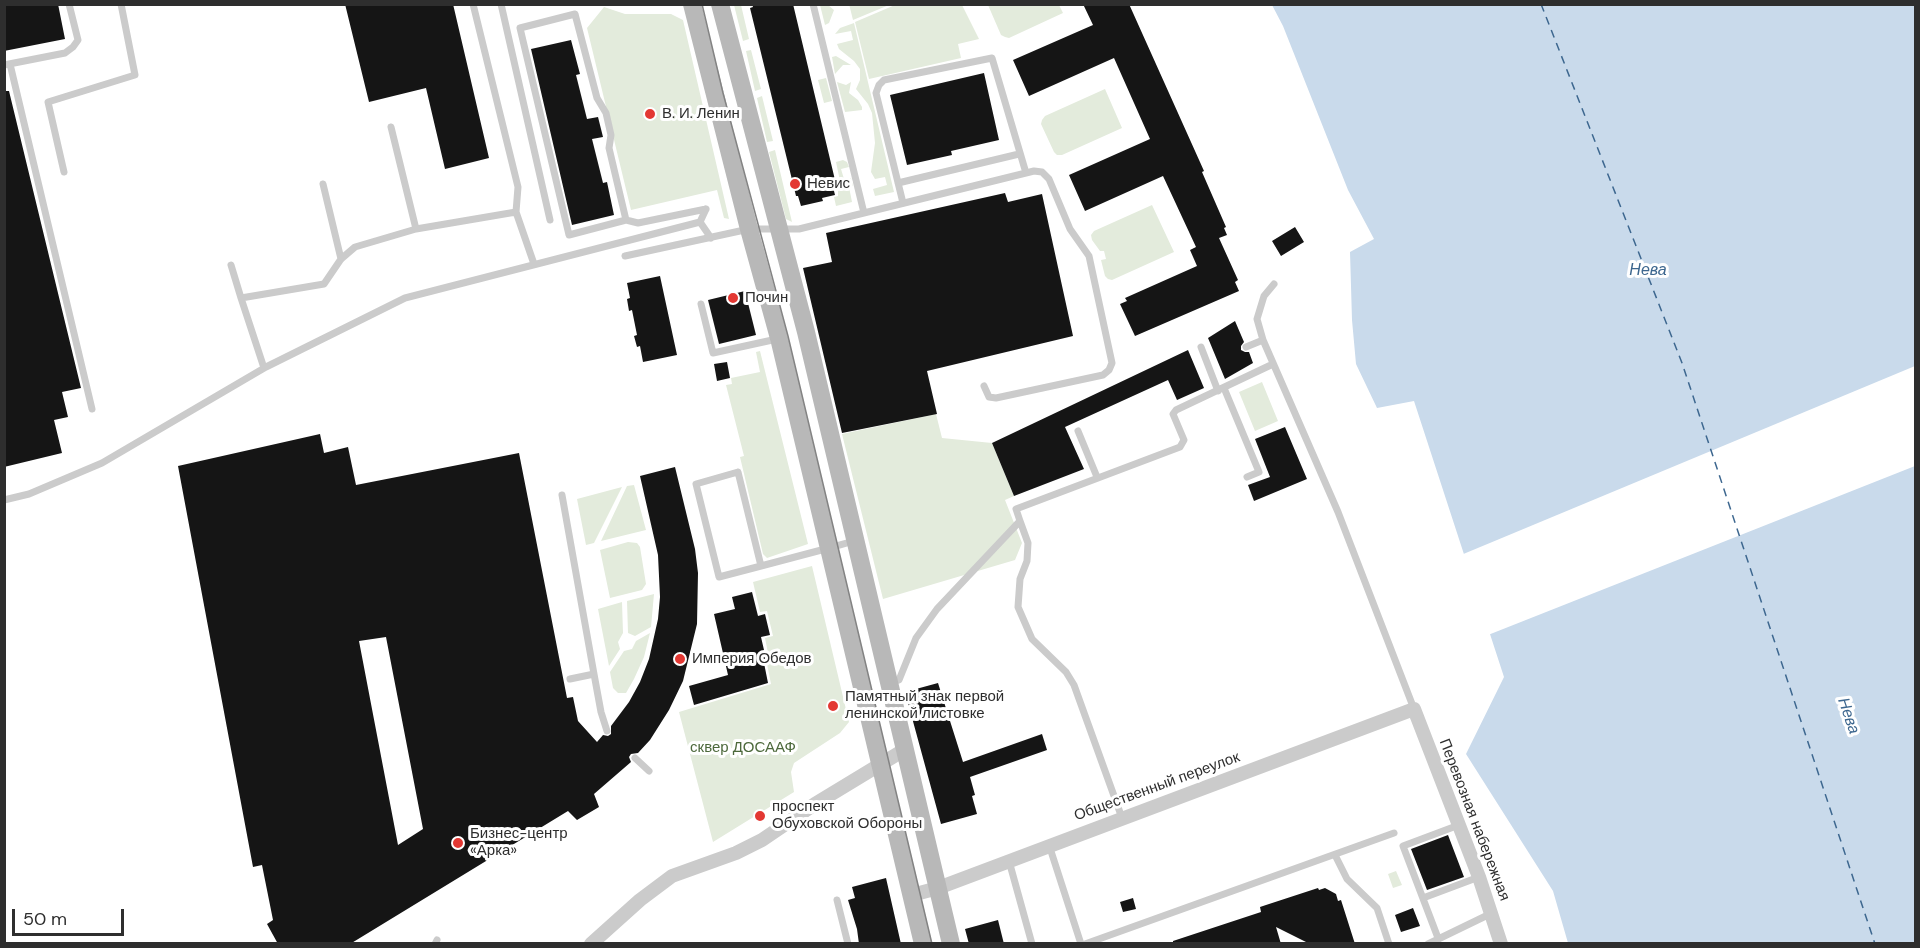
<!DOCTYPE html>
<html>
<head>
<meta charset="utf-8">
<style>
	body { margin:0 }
	#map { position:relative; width:1920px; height:948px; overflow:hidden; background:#fff; font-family:"DM Sans",sans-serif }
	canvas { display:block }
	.frame { position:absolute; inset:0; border:6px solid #2e2e2e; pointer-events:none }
	.scale { position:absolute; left:12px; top:909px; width:112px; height:27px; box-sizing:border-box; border:3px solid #2e2e2e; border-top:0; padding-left:8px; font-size:18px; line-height:21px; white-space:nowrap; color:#2e2e2e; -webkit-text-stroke:4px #fff; paint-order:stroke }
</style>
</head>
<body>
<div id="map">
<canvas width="1920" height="948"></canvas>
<div class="frame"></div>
<div class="scale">50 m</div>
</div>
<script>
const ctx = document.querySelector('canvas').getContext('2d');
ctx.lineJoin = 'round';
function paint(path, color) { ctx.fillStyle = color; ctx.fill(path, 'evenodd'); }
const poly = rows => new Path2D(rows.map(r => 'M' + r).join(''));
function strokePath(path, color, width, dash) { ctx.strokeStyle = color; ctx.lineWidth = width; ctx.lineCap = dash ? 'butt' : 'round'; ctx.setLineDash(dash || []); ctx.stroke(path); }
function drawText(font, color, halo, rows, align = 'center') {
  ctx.font = font + ' "DM Sans",sans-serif'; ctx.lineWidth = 6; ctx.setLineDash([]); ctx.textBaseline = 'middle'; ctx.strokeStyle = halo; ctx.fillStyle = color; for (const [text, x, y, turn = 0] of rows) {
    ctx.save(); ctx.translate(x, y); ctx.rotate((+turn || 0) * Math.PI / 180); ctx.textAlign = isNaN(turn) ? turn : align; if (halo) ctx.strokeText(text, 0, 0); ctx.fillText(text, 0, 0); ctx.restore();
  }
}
paint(poly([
	[849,4,889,4,889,5,853,20],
	[734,5,741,5,749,39,743,41],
	[820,5,828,5,834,10,829,23,825,25],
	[895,5,962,5,979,39,958,44,961,58,869,79,855,22],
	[988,5,1059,5,1063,13,1009,38,1005,37,1001,35],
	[604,7,625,14,671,14,683,20,729,219,724,218,717,190,631,210,587,28],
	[854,23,894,192,875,196,873,189,887,185,885,177,875,179,871,172,875,143,872,113,868,104,856,89,860,80,860,69,854,61,839,49,837,44,853,40,851,31,835,34,840,28],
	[751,50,761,89,755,91,746,51],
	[836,56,851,65,843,65,835,74,832,57],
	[826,78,832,101,824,103,818,80],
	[837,82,846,85,851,82,849,93,858,100,862,107,862,110,845,112],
	[1105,89,1122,128,1062,155,1057,155,1054,152,1041,124,1042,120,1045,116],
	[762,96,773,141,767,142,757,98],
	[775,150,792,222,786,219,769,152],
	[843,160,847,162,849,167,841,169,844,179,851,178,853,186,849,187,852,202,836,206,834,197,838,196,838,182,840,181,836,162],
	[1152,205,1174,252,1112,280,1108,279,1105,276,1101,260,1106,259,1104,251,1100,251,1092,240,1091,235,1094,231],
	[760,351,808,544,767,558,763,554,740,457,744,456,726,385,732,384,731,378,760,372,756,352],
	[1262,382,1278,421,1255,431,1239,392],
	[936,414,942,438,992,443,1014,496,1005,500,1022,543,1015,560,883,599,842,434],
	[634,485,646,530,601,541,627,486],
	[622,487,594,543,586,545,577,499],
	[628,542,637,543,640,547,646,584,642,590,610,598,600,550],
	[812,566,849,722,840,733,794,763,791,772,794,792,713,842,679,712,771,684,767,664,770,663,765,638,773,636,767,611,760,612,753,582],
	[654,594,651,627,635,636,628,633,627,601],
	[622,602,623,633,618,642,620,649,609,666,598,609],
	[650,633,644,657,634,679,626,693,618,693,613,688,610,672,624,651,632,649,636,641],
	[1396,871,1402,885,1393,888,1388,874]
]), '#e3ebdc');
paint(poly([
	[1272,5,1915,5,1915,943,1568,943,1553,891,1466,754,1504,677,1414,401,1377,408,1356,364,1352,320,1350,252,1374,239,1348,190,1283,26]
]), '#c9daeb');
paint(poly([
	[1915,366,1915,466,1488,635,1461,555]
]), '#fff');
strokePath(poly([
	[1541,4,1682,363,1875,944]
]), '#3d678f', 1.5, [8, 6]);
paint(poly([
	[4,4,58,4,65,39,4,51],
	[345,4,453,4,489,158,445,169,426,88,369,102],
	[752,4,793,4,835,180,835,187,833,187,835,195,822,198,823,201,801,206,798,196,796,196,750,8,753,7],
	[1083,4,1129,4,1204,171,1202,172,1226,227,1224,228,1227,235,1219,238,1238,280,1235,282,1239,291,1135,336,1120,304,1127,301,1125,298,1197,266,1190,250,1196,247,1163,176,1085,211,1069,175,1150,139,1114,58,1029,96,1013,60,1093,25],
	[571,40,580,74,576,75,587,119,598,117,603,137,592,139,603,183,607,182,614,215,572,225,531,49],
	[984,73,999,140,951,151,952,155,907,165,890,95],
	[4,91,9,91,81,388,62,392,68,417,54,420,62,453,4,467],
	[1005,193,1008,202,1042,194,1073,336,927,371,937,414,842,433,803,268,832,262,826,233],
	[1295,227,1304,242,1281,256,1272,241],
	[660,276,677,355,643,362,640,346,637,347,634,336,637,335,632,310,629,311,627,299,630,298,627,283],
	[745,291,756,335,719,344,708,300],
	[1235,321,1244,342,1241,346,1241,350,1245,352,1249,352,1253,363,1225,379,1208,338],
	[1188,350,1204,388,1177,400,1168,380,1065,427,1084,469,1014,496,992,443],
	[727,362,730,378,717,381,714,364],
	[1285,427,1307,479,1254,501,1248,485,1270,477,1255,439],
	[320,434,324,453,348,447,356,485,519,453,567,698,573,697,578,721,597,742,603,735,608,736,611,734,611,726,629,702,640,682,649,659,658,619,660,597,658,555,640,476,675,467,695,549,698,573,697,624,683,681,669,710,650,740,638,753,631,754,629,757,631,762,594,794,599,807,577,820,568,811,350,944,278,944,267,924,273,920,262,865,253,867,178,466],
	[386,637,423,829,398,845,359,641],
	[752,592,758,616,765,614,770,635,761,637,767,663,764,663,768,683,694,705,689,686,728,675,714,614,735,609,732,597],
	[938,683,963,762,1042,734,1047,750,970,777,975,795,972,796,977,814,941,824,905,692],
	[1448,835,1464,877,1427,890,1411,849],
	[886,878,901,944,859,944,857,929,848,900,855,898,852,887],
	[1318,888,1319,890,1325,888,1336,894,1338,901,1341,900,1355,944,1310,944,1276,927,1281,944,1173,944,1173,941,1261,912,1260,907,1266,905],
	[1133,898,1136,909,1123,912,1120,902],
	[1413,908,1420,926,1401,932,1395,915],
	[998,920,1004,944,969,944,965,929]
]), '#151515');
strokePath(poly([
	[473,4,518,187,516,212,534,264],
	[501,4,550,220],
	[813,4,864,213],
	[10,64,92,409],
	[4,65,65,53,73,47,78,40,69,4],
	[391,127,416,229,516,212],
	[64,172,48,102,135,75,121,4],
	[898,183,1019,154],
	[323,184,341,259],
	[903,203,876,93,879,85,884,80,992,58,1026,173],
	[706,209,700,222,711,238],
	[626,220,609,148,611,135,606,113,597,98,575,14,520,28,569,235,626,220,638,223,706,209],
	[625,256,749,229,799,229,1034,171,1042,172,1049,179,1070,229,1089,256,1112,363,1109,370,1103,375,996,398,989,397,984,386],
	[231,265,241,298,324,284,341,259,355,247,416,229],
	[1274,284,1264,296,1257,319,1263,340,1338,512,1414,709],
	[241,298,264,368],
	[701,304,713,353,777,339],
	[1201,347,1218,391],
	[1246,347,1263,340],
	[1224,388,1259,472,1247,477],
	[1078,431,1097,477],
	[562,495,594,674,601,712,607,731],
	[4,500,29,494,102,463,266,367,405,298,700,222],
	[1020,521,1016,509,1180,447,1184,440,1173,414,1176,410,1273,364],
	[761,566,738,472,696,484,719,577,761,566,829,548,854,541],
	[570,679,594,674],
	[889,683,899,680,916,638,937,609,1020,521,1028,543,1027,561,1020,579,1018,607,1032,639,1066,672,1074,685,1122,818],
	[635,758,649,771],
	[1049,845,1081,944],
	[1335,855,1347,879,1377,908,1389,944],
	[1009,861,1032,944],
	[1423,898,1479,877],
	[837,900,848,944],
	[1438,938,1403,846,1459,825],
	[435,944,437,940],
	[1085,944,1394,833],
	[1428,944,1492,913]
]), '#cbcbcb', 7);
strokePath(poly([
	[912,895,938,888,1414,709,1479,877,1501,944],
	[591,944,640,900,672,876,736,853,762,840,815,804,904,750]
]), '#cbcbcb', 14);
strokePath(poly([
	[692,4,749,229,779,338,923,944],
	[720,4,806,332,951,944]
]), '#b8b8b8', 18);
strokePath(poly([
	[702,4,723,93,788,336,932,944]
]), '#838383', 1.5);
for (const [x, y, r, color] of [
	[650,114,6,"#e33833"],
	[795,184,6,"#e33833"],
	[733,298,6,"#e33833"],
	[680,659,6,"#e33833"],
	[833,706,6,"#e33833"],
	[760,816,6,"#e33833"],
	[458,843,6,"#e33833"]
]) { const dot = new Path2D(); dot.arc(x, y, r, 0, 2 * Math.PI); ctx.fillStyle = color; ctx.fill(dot); strokePath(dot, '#fff', 2); }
drawText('15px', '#2e2e2e', '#fff', [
	["В. И. Ленин",662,114],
	["Невис",807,184],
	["Почин",745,298],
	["Империя Обедов",692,659],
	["Памятный знак первой",845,697],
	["ленинской листовке",845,714],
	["проспект",772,807],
	["Обуховской Обороны",772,824],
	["Бизнес-центр",470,834],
	["«Арка»",470,851]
], 'left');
drawText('15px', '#4d693c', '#fff', [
	["сквер ДОСААФ",743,748]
]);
drawText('15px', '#2e2e2e', '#fff', [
	["Общественный переулок",1157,787,-20],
	["Перевозная набережная",1474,820,69]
]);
drawText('italic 16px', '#3d678f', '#fff', [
	["Нева",1648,271],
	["Нева",1848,716,71]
]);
</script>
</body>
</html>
